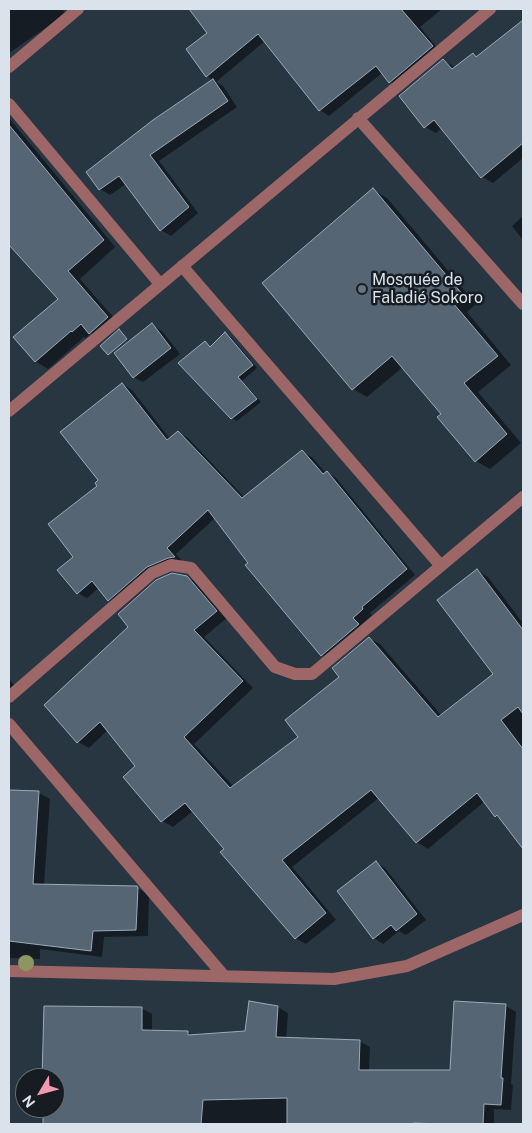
<!DOCTYPE html>
<html>
<head>
<meta charset="utf-8">
<style>
	body { margin:0 }
	#map { position:relative; width:532px; height:1133px; overflow:hidden; background:#283642; font-family:"Public Sans",sans-serif }
	canvas { display:block }
	.frame { position:absolute; inset:0; border:10px solid #dae3eb; pointer-events:none }
	.north { position:absolute; left:15px; top:1068px; width:50px; height:50px; box-sizing:border-box; background:#161c22; border:1px solid #646c72; border-radius:50%; rotate:233deg; font-size:14px; font-weight:700; line-height:20px; text-align:center; color:#dae3eb }
	.north::after { content:''; display:block; margin:auto; width:18px; height:22px; background:#f29aaf; clip-path:polygon(50% 0,100% 100%,50% 72%,0 100%) }
</style>
</head>
<body>
<div id="map">
<canvas width="532" height="1133"></canvas>
<div class="frame"></div>
<div class="north">N</div>
</div>
<script>
const ctx = document.querySelector('canvas').getContext('2d');
ctx.lineJoin = 'round';
function paint(path, color) { ctx.fillStyle = color; ctx.fill(path, 'evenodd'); }
const poly = rows => new Path2D(rows.map(r => 'M' + r).join(''));
function strokePath(path, color, width, dash) { ctx.strokeStyle = color; ctx.lineWidth = width; ctx.lineCap = dash ? 'butt' : 'round'; ctx.setLineDash(dash || []); ctx.stroke(path); }
function drawText(font, color, halo, rows, align = 'center') {
  ctx.font = font + ' "Public Sans",sans-serif'; ctx.lineWidth = 5; ctx.setLineDash([]); ctx.textBaseline = 'middle'; ctx.strokeStyle = halo; ctx.fillStyle = color; for (const [text, x, y, turn = 0] of rows) {
    ctx.save(); ctx.translate(x, y); ctx.rotate((+turn || 0) * Math.PI / 180); ctx.textAlign = isNaN(turn) ? turn : align; if (halo) ctx.strokeText(text, 0, 0); ctx.fillText(text, 0, 0); ctx.restore();
  }
}
paint(poly([
	[9,9,62,9,66,14,9,53],
	[201,9,276,9,280,13,286,9,442,9,420,27,441,52,399,87,390,82,382,73,329,116,320,110,265,41,216,82,223,86,237,107,159,161,198,213,171,236,161,230,126,184,110,195,100,189,213,80,207,76,209,33,194,14],
	[523,22,523,158,493,183,482,177,442,128,436,133,425,127,443,60,456,68,473,55,478,58],
	[9,118,115,247,80,279,120,325,102,340,91,333,86,338,84,337,48,369,35,361,59,299,9,243],
	[373,190,387,198,476,304,467,312,511,365,478,392,521,443,490,469,476,461,442,414,403,367,367,397,353,389],
	[523,216,523,240,512,226],
	[152,325,162,331,180,354,143,382,133,377],
	[225,334,230,336,257,368,242,381,261,402,237,421,232,418,180,363,205,343,211,347],
	[122,384,132,390,170,439,179,433,188,438,245,498,302,452,312,457,326,473,327,472,336,478,415,575,370,613,372,615,362,624,332,660,322,655,249,563,215,518,176,554,183,562,157,572,118,605,108,600,99,588,87,598,78,593,75,557,99,486],
	[478,571,488,577,523,623,523,842,516,837,502,819,496,816,485,801,428,849,417,842,380,797,292,867,336,920,306,944,295,938,225,849,193,811,173,827,162,821,137,766,108,730,89,748,78,742,186,577,198,583,227,618,204,637,253,688,194,744,234,787,300,737,341,677,369,638,380,644,442,716,495,674],
	[9,679,15,686,9,691],
	[9,792,39,793,50,799,44,885,136,887,149,895,148,936,104,937,102,957,40,949,40,959,9,958],
	[376,862,385,868,426,920,406,935,399,931,383,944,374,938],
	[506,1006,516,1012,511,1084,513,1085,511,1110,494,1109,494,1124,44,1124,44,1108,55,1108,55,1078,43,1078,141,1008,152,1014,152,1032,188,1032,194,1036,246,1033,278,1007,288,1013,286,1039,359,1041,370,1047,369,1071,452,1071]
]), '#0007');
const building = poly([
	[189,9,401,9,433,46,389,83,376,66,319,111,258,34,206,77,186,49,207,33,189,9],
	[523,20,523,143,481,178,434,120,424,128,399,96,443,59,452,69,473,53,476,57,523,20],
	[213,79,228,101,150,155,189,207,160,231,119,176,99,190,86,172,153,120,213,79],
	[9,125,104,240,68,271,108,317,89,334,81,324,72,332,71,331,35,362,13,337,58,299,9,245,9,125],
	[373,188,463,295,453,303,498,356,464,383,507,434,475,462,437,417,441,414,392,356,352,390,262,283,373,188],
	[152,323,171,348,133,378,114,353,152,323],
	[119,329,127,339,108,355,100,346,119,329],
	[225,332,253,365,238,377,257,399,231,419,178,363,205,341,210,347,225,332],
	[122,383,167,440,178,431,242,498,302,450,323,474,327,471,407,569,362,607,363,609,353,618,359,624,321,656,245,565,248,563,208,510,167,548,175,557,168,558,147,567,108,601,92,581,77,594,57,570,73,557,48,524,97,486,95,483,98,480,60,432,122,383],
	[477,569,523,630,523,714,518,707,501,720,523,749,523,849,497,815,495,817,477,793,416,843,371,790,282,860,326,913,295,939,220,852,224,849,185,803,161,822,123,777,135,766,100,722,77,743,44,705,128,627,118,614,156,580,172,573,187,576,217,611,194,630,243,681,184,737,230,788,298,737,285,720,339,677,332,668,369,637,438,717,493,674,437,600,477,569],
	[9,790,39,791,33,884,137,886,138,888,136,930,93,931,91,951,9,941,9,790],
	[376,861,417,914,396,931,391,925,373,939,337,891,376,861],
	[249,1001,278,1006,276,1037,360,1040,359,1070,450,1070,454,1001,506,1004,501,1078,503,1078,501,1105,484,1104,483,1124,444,1124,413,1123,413,1124,287,1124,287,1098,203,1100,201,1124,43,1124,43,1108,55,1108,55,1078,42,1078,44,1006,142,1007,142,1030,188,1031,188,1035,245,1031,249,1001]
]);
paint(building, '#566573');
strokePath(building, '#9aabba', 1);
strokePath(poly([
	[9,67,78,9],
	[9,104,160,284],
	[358,118,523,304],
	[182,266,441,566],
	[9,411,490,9],
	[9,697,152,573,171,565,191,568,275,667,295,674,312,674,523,497],
	[9,724,224,976],
	[9,971,334,979,407,966,523,915]
]), '#9e6767', 12);
ctx.fillStyle = '#8d9560';
for (const [x, y] of [
	[26,963]
]) { ctx.beginPath(); ctx.arc(x, y, 8, 0, 2 * Math.PI); ctx.fill(); }
for (const [x, y, r, color] of [
	[362,289,5,"#6b7280"]
]) { const dot = new Path2D(); dot.arc(x, y, r, 0, 2 * Math.PI); ctx.fillStyle = color; ctx.fill(dot); strokePath(dot, '#161c22', 2); }
drawText('16px', '#dae3eb', '#161c22', [
	["Mosquée de",372,280],
	["Faladié Sokoro",372,298]
], 'left');
</script>
</body>
</html>
